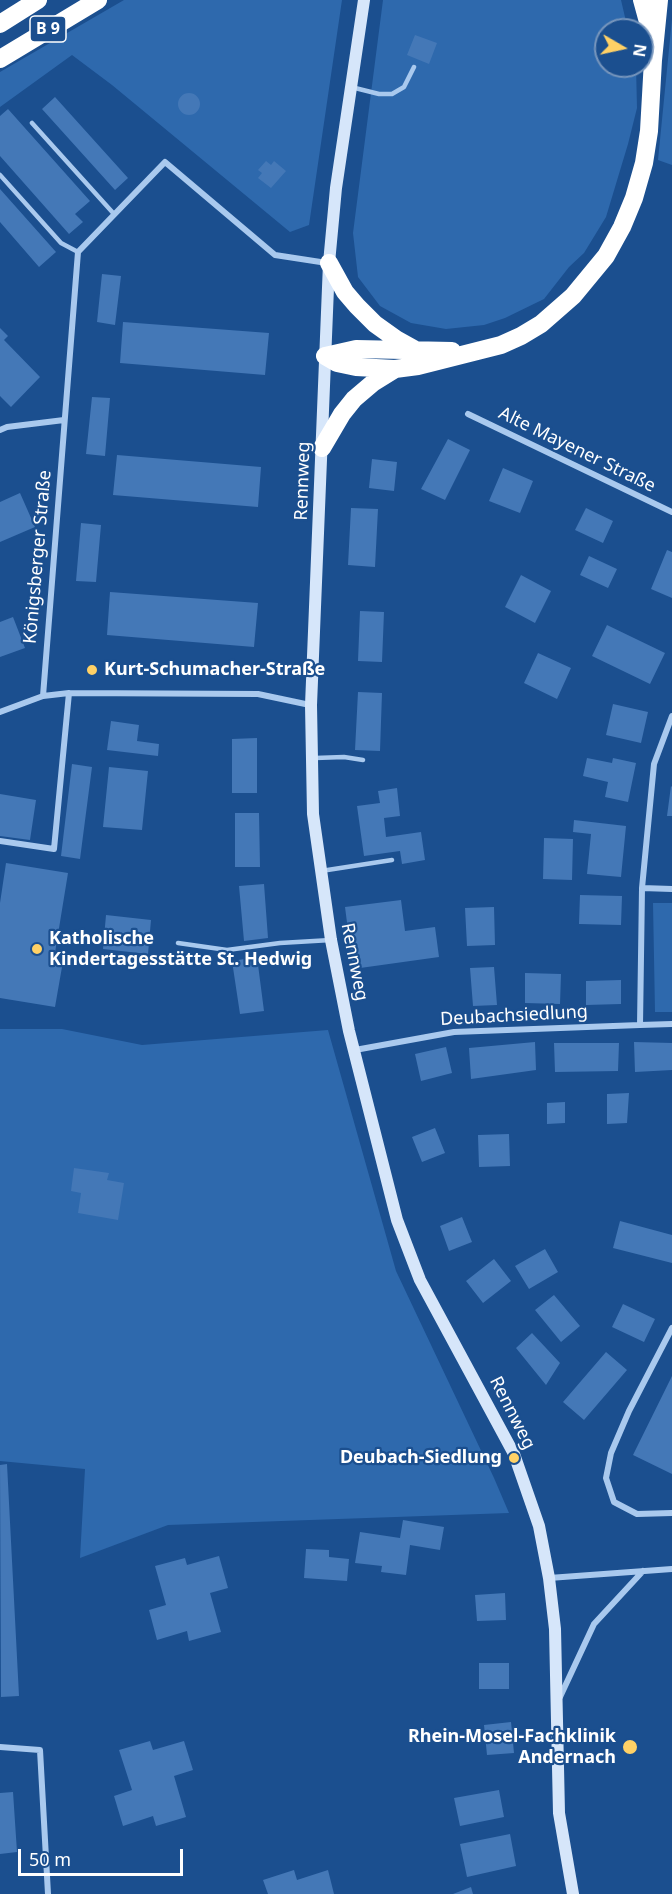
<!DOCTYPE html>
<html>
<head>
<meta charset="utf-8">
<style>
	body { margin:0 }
	#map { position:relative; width:672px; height:1894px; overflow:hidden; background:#1b4f8f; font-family:"Noto Sans",sans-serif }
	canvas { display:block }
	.north { position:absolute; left:594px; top:18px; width:60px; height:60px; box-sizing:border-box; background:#1b4f8f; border:2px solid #7695bc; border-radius:50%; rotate:99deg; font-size:16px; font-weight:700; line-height:24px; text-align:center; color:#fff }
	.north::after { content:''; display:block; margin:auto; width:21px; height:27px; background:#ffd166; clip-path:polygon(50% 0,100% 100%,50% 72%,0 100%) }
	.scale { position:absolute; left:18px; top:1849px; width:165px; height:27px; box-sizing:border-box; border:3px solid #fff; border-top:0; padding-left:8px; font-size:18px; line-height:21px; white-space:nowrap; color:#fff; -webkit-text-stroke:4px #1b4f8f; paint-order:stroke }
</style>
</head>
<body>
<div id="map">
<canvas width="672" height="1894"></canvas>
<div class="north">N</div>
<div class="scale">50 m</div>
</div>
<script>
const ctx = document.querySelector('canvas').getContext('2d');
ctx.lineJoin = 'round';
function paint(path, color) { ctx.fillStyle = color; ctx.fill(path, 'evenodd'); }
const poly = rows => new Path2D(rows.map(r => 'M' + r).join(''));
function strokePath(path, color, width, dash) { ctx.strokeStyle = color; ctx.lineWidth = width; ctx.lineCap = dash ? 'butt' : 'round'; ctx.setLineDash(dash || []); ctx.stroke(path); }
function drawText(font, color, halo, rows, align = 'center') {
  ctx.font = font + ' "Noto Sans",sans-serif'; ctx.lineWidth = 4.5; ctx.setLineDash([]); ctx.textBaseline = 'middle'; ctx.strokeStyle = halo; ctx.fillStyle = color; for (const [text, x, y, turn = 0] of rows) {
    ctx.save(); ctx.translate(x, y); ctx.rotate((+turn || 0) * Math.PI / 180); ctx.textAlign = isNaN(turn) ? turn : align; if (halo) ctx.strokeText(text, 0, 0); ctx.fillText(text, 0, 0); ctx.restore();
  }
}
paint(poly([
	[124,0,342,0,309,225,290,232,112,85,72,55,0,107,0,72],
	[383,0,621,0,628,30,606,30,606,66,636,66,637,108,628,144,606,217,584,253,569,267,544,299,505,318,484,325,446,329,411,323,380,306,358,277,353,233],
	[672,19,672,165,658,160],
	[653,903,672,903,672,1012,655,1012],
	[0,1029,62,1029,142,1045,328,1030,396,1271,494,1478,509,1513,168,1525,80,1558,85,1469,0,1461]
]), '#2e69ad');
paint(poly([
	[415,35,437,43,429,64,407,55],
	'178 104a11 11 0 1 1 22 0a11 11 0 1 1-22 0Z',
	[55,97,128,178,115,190,42,109],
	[8,109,90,201,75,214,83,222,69,234,0,156,0,116],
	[266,161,271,165,274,161,286,171,271,188,258,178,262,173,258,170],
	[0,189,56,252,39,267,0,222],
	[102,274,121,276,115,325,97,322],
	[123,322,269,333,265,375,120,363],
	[0,328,8,336,4,340,40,377,11,407,0,396],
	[92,397,110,398,105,456,86,454],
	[448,439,470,450,445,500,421,489],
	[117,455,261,467,258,507,113,495],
	[372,459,397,462,394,491,369,488],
	[503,468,533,481,520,513,489,501],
	[20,493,35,527,0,542,0,502],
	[351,508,378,509,375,567,348,565],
	[586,508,613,521,603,543,575,530],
	[81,523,101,525,96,582,76,581],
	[667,550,672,552,672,598,651,589],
	[589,556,617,569,608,588,580,575],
	[521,575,551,591,535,623,505,607],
	[110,592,258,603,254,647,107,635],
	[360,611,384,612,382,662,358,661],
	[13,617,25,648,0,657,0,622],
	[607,625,665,653,650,684,592,656],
	[538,653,571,668,557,699,524,683],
	[358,692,382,693,380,751,355,750],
	[613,704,648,712,641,743,606,735],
	[111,721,139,725,137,741,159,744,158,756,107,750],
	[257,738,257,793,232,793,232,739],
	[587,758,612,763,613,758,636,763,628,802,605,797,608,782,583,776],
	[72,764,92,767,80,859,61,856],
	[109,767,148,771,142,830,103,827],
	[671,786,672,787,672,816,667,816],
	[397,788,400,816,384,818,386,837,421,832,425,860,402,864,400,851,364,856,357,806,380,803,378,791],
	[0,794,36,800,30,840,0,836],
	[235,813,259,813,260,867,235,867],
	[574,820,626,826,621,877,587,874,591,834,573,832],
	[544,838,573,839,572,880,543,879],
	[6,863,68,873,53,965,62,967,55,1007,0,998,0,903],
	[264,884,268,938,244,941,239,886],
	[580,895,622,896,621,925,579,924],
	[401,900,405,931,435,927,439,957,353,969,345,907],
	[494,907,495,945,467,946,465,908],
	[106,915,151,920,148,954,103,949],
	[257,957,264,1011,240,1014,232,961],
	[494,967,497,1005,473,1006,470,968],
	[525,973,561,974,560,1004,525,1003],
	[621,980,621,1004,586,1005,586,981],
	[535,1042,536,1070,471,1079,469,1048],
	[634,1042,672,1043,672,1070,635,1072],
	[554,1043,619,1043,618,1071,555,1072],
	[446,1047,452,1073,421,1081,415,1054],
	[629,1093,627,1123,607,1124,607,1094],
	[565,1102,565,1123,547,1124,547,1103],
	[435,1128,445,1153,422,1162,412,1137],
	[509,1134,510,1166,479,1167,478,1135],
	[74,1168,109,1173,107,1180,124,1183,118,1220,78,1213,81,1193,71,1191],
	[462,1217,472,1242,449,1251,440,1226],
	[620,1221,672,1235,672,1263,613,1248],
	[545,1249,558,1272,529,1289,515,1266],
	[494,1259,511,1281,483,1303,466,1281],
	[554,1295,580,1326,561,1342,535,1310],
	[623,1304,655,1319,644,1342,612,1327],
	[532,1333,560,1363,546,1385,516,1348],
	[606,1352,627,1370,584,1420,563,1402],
	[672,1376,672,1474,633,1455],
	[7,1464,19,1696,1,1697,0,1465],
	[403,1520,444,1527,440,1550,410,1545,406,1575,381,1572,382,1566,355,1563,360,1532,400,1538],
	[306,1549,329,1550,329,1557,349,1559,347,1581,304,1578],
	[219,1556,228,1588,210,1593,221,1632,189,1641,187,1631,157,1640,149,1610,166,1605,155,1566,185,1558,187,1565],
	[505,1593,506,1620,477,1621,475,1595],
	[479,1663,509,1663,509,1689,479,1689],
	[511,1722,514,1753,487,1755,484,1725],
	[150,1741,153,1750,184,1741,193,1770,174,1776,186,1817,156,1826,153,1816,123,1826,114,1796,132,1790,119,1750],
	[499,1790,504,1817,460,1826,454,1798],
	[13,1792,17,1852,0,1854,0,1793],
	[510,1834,516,1866,467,1877,460,1844],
	[294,1870,297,1880,328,1870,334,1894,268,1894,263,1880],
	[471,1887,473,1894,453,1894]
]), '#4478b7');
strokePath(poly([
	[351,87,379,94,392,94,404,87,414,67],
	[32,123,114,214],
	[0,175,61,243,78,252],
	[315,758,344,757,363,760],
	[321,871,392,860],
	[178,943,227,950,280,943,331,940]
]), '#a9c9ee', 4.5);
strokePath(poly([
	[468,414,672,512],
	[0,430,7,427,64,420],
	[43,696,78,252,165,162,275,255,327,263],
	[0,712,43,696,69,693,258,694,310,705],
	[672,716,654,764,642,888,640,1025,672,1024],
	[0,841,54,849,69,693],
	[642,888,672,889],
	[355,1050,454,1032,640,1025],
	[672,1328,629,1411,611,1453,606,1478,614,1502,637,1514,672,1513],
	[549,1578,672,1569],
	[560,1697,594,1624,643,1571],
	[0,1747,40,1750,48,1894]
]), '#a9c9ee', 6);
strokePath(poly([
	[364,0,336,188,329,263,311,705,313,814,331,940,349,1031,397,1220,420,1280,514,1454,539,1526,549,1578,555,1629,559,1813,573,1894]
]), '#d6e6fa', 12);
strokePath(poly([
	[642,0,651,33],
	[0,24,38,0],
	[0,59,98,0],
	[329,263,345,292,357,306,375,324,396,339,414,349],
	[325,356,337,363,356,367,395,369,418,366,501,345,521,336,541,324,573,296,606,256,622,227,634,198,644,163,649,131,653,60,659,0],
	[325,356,356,349,452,351],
	[322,448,342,414,354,399,374,382,395,369]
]), '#fff', 18);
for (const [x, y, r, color] of [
	[92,670,6,"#ffd166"],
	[37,949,6,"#ffd166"],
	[514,1458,6,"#ffd166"],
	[630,1747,8,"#ffd166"]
]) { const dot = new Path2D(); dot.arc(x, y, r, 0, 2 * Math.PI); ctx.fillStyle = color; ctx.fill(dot); strokePath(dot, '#1b4f8f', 2); }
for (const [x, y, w] of [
	[48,29,36]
]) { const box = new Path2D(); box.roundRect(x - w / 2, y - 13, w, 26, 4.5); ctx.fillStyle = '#1b4f8f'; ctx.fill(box); strokePath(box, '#fff', 1.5); }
drawText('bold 16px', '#fff', null, [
	["B 9",48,29]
]);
drawText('18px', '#fff', '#1b4f8f', [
	["Alte Mayener Straße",577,450,26],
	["Rennweg",303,481,-88],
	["Königsberger Straße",38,557,-85],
	["Rennweg",354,962,79],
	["Deubachsiedlung",514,1016,-3],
	["Rennweg",512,1413,63]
]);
drawText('bold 18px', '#fff', '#1b4f8f', [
	["Kurt-Schumacher-Straße",104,670],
	["Katholische",49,939],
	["Kindertagesstätte St. Hedwig",49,960],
	["Deubach-Siedlung",502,1458,"right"],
	["Rhein-Mosel-Fachklinik",616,1737,"right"],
	["Andernach",616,1758,"right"]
], 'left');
</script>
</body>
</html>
